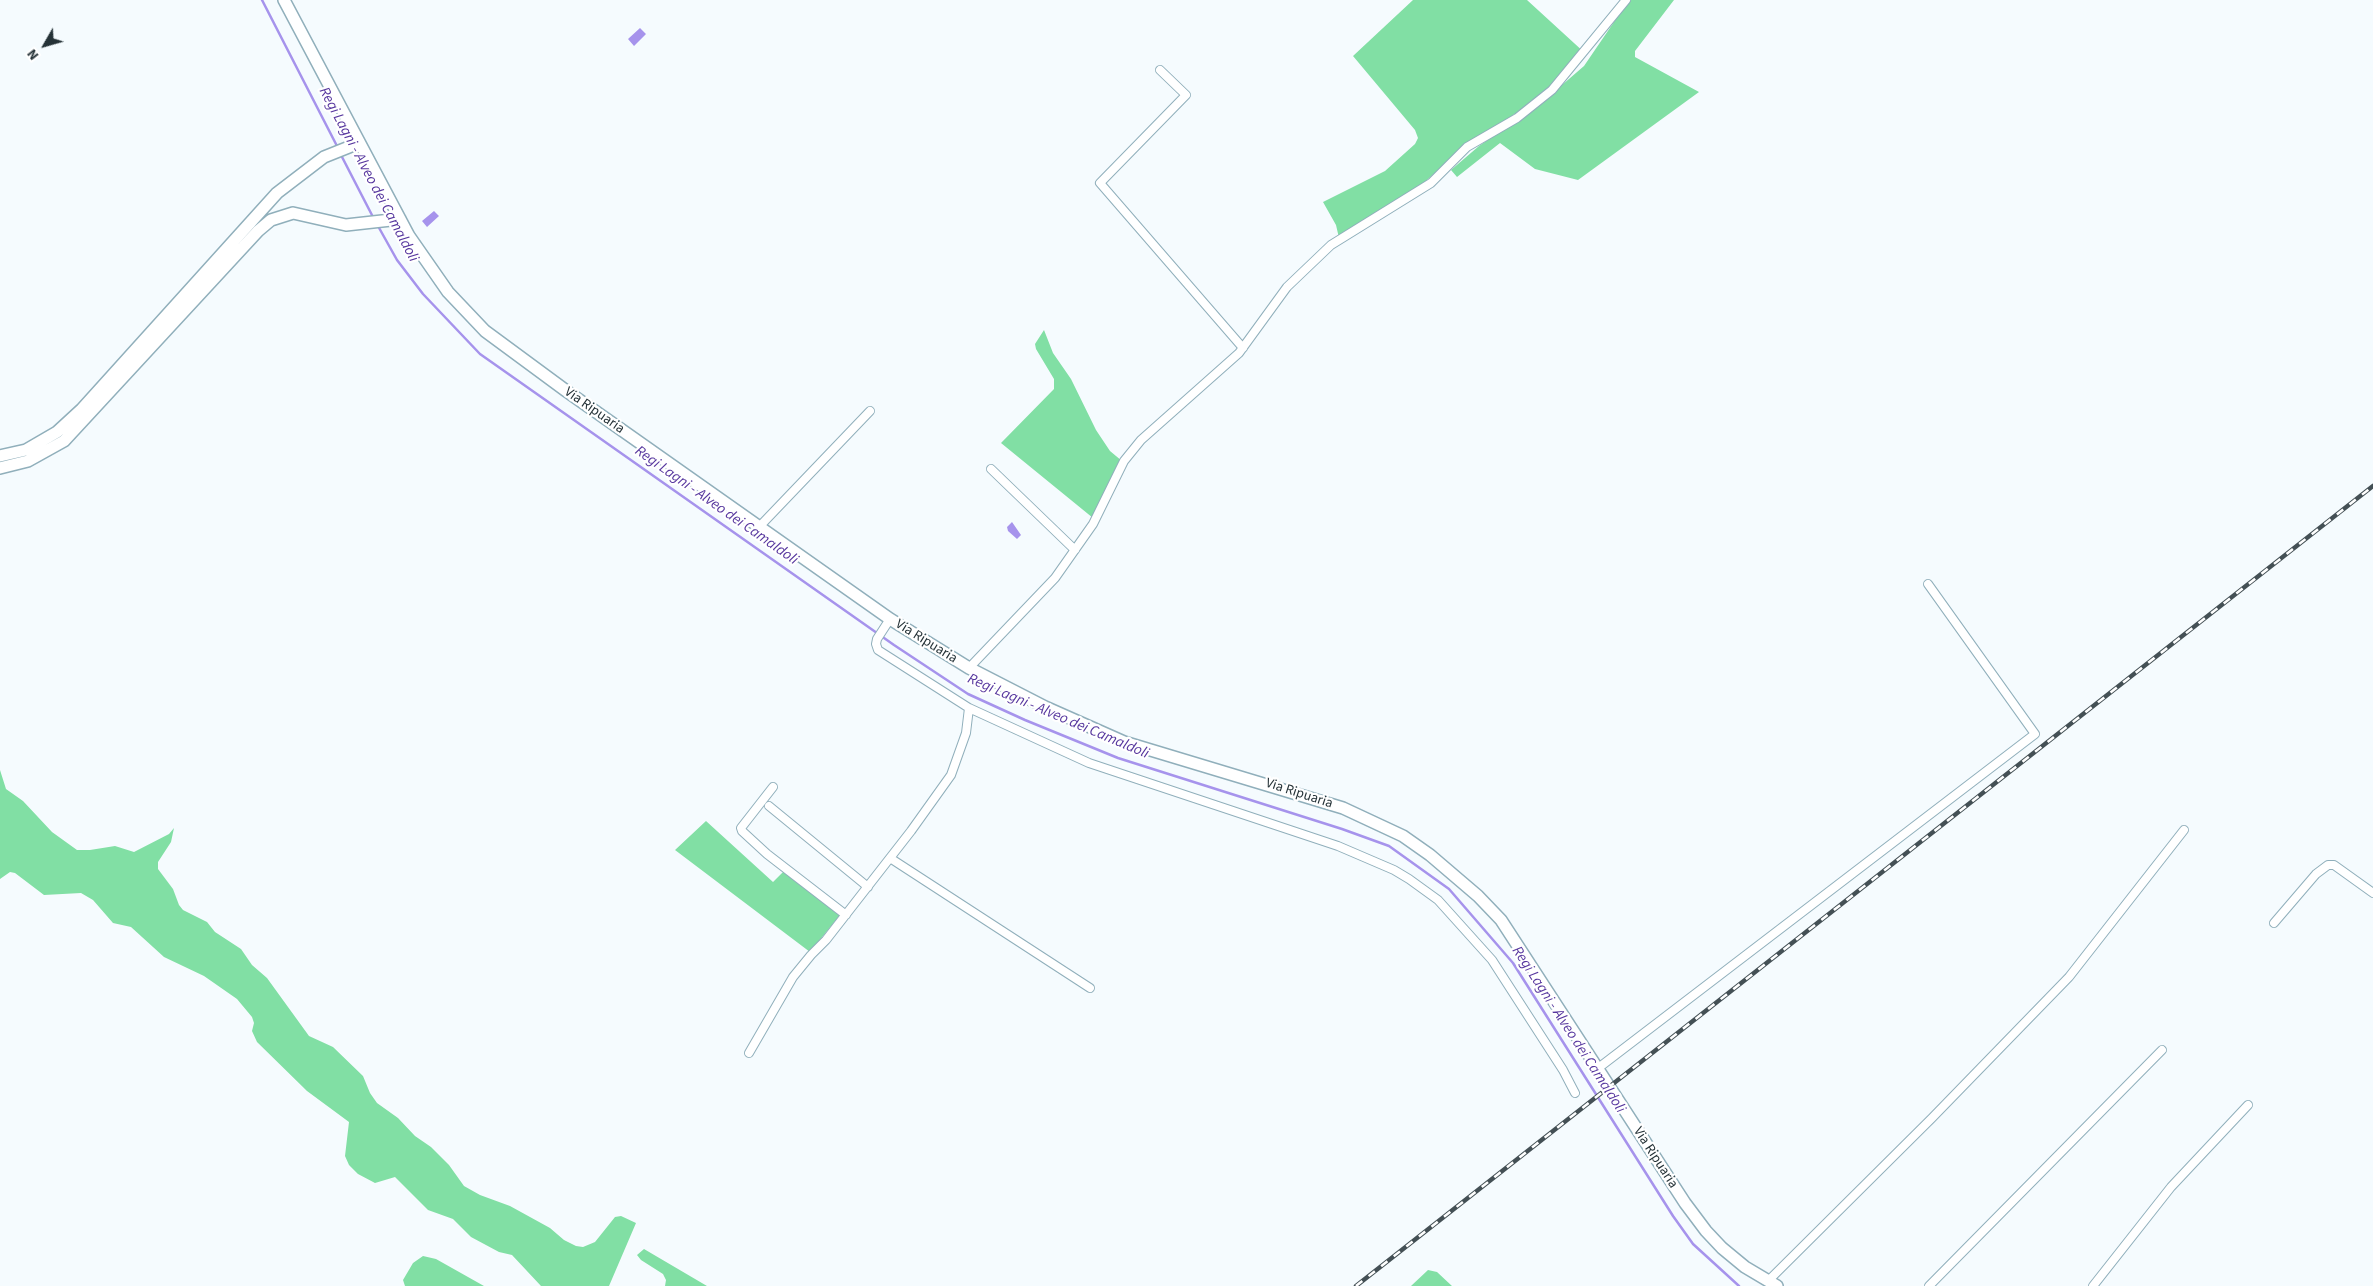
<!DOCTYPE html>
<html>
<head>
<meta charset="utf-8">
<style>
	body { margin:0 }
	#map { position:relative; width:2373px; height:1286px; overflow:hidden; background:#f5fbfe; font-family:"Source Sans 3",sans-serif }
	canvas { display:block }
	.north { position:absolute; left:20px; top:20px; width:50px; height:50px; -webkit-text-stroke:4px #fff; paint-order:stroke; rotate:232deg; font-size:14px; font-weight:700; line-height:20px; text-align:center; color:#253237 }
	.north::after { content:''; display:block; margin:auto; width:18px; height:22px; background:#253237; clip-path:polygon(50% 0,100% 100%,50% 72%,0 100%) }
</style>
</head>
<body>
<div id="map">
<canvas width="2373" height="1286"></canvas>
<div class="north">N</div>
</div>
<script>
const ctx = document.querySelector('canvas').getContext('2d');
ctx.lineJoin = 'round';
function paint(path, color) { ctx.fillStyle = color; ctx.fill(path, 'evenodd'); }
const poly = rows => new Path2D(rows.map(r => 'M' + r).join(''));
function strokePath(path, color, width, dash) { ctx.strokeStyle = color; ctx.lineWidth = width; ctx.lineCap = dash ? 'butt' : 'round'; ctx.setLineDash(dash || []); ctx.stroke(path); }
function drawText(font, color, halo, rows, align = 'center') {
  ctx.font = font + ' "Source Sans 3",sans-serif'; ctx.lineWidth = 4.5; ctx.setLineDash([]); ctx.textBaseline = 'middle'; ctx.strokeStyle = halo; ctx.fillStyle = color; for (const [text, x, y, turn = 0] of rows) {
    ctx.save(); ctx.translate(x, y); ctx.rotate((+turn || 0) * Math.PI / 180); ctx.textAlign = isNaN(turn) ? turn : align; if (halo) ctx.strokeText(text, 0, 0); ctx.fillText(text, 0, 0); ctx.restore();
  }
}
paint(poly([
	[1413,0,1527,0,1586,54,1573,70,1530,103,1446,163,1418,188,1339,238,1336,225,1323,202,1385,171,1415,144,1418,138,1415,130,1353,56],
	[1629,0,1674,0,1635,51,1635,57,1699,92,1578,180,1535,169,1500,143,1457,177,1451,170,1479,146,1540,104,1584,66],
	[1044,330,1053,353,1071,379,1096,430,1110,451,1122,461,1093,518,1001,443,1054,389,1054,379,1036,349,1035,344],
	[0,770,6,789,23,801,52,832,77,850,90,850,115,846,134,852,169,834,174,828,171,842,158,862,158,869,173,889,179,905,183,910,207,922,215,932,241,949,252,965,267,978,309,1036,333,1047,363,1076,370,1093,377,1103,398,1118,415,1136,431,1147,449,1165,464,1186,480,1195,510,1206,550,1228,564,1240,576,1246,583,1247,595,1242,615,1217,621,1216,636,1223,609,1286,541,1286,512,1255,499,1252,471,1237,453,1219,428,1210,395,1177,375,1183,358,1174,349,1165,345,1156,349,1122,307,1091,257,1042,252,1031,254,1023,252,1017,237,999,204,976,164,957,131,927,113,923,93,900,81,893,44,895,15,873,10,872,0,879],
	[706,821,773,882,784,871,840,915,810,952,675,850],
	[644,1249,707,1286,665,1286,666,1280,663,1274,641,1260,637,1255],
	[423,1256,436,1259,484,1286,405,1286,403,1280,413,1263],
	[1428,1270,1437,1272,1452,1286,1411,1286]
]), '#81dfa4');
paint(poly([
	[640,28,646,34,634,46,628,39],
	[434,211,439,216,427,227,422,221],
	[1012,522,1021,535,1017,539,1008,531,1007,527]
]), '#a693ec');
strokePath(poly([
	[262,0,338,148],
	[341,155,374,219],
	[378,226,397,260,423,294,480,354,894,645,968,694,1025,720,1118,758,1342,829,1389,846,1449,889,1513,963,1673,1216,1693,1244,1739,1286]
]), '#a693ec', 2.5);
const street = poly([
	[1160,70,1186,95,1100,183,1243,348],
	[991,469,1075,550],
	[759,527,870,411],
	[890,619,877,639,876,644,878,650,969,708,1089,763,1338,846,1394,870,1409,879,1438,900,1492,960,1563,1070,1575,1093],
	[969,668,1055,578,1093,524,1124,461,1141,440,1239,353,1287,287,1331,245,1431,183,1467,147,1517,118,1552,90,1626,0],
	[773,787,741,828,742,831,767,854,846,915],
	[769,806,868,887],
	[890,858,1090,988],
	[2274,923,2316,874,2328,865,2334,865,2373,893],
	[749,1053,793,977,811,955,826,940,911,831,951,775,966,733,969,708],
	[1597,1069,2035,734,1928,584],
	[1768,1281,1932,1118,2069,977,2184,830],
	[1929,1286,2162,1050],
	[2093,1286,2171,1187,2248,1105]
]);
const secondary = poly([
	[284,0,409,236,448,292,485,331,565,390,890,619,969,668,1045,707,1124,742,1343,808,1403,836,1430,855,1478,896,1501,920,1685,1203,1706,1231,1722,1248,1745,1267,1777,1286],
	[0,456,26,450,57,432,82,409,277,193,324,157,359,143],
	[0,468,28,461,64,441,258,231,271,220,293,213,346,225,400,219]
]);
strokePath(street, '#90afbb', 10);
strokePath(secondary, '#90afbb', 14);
strokePath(street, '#fff', 8);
strokePath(secondary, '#fff', 11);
const rail = poly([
	[1356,1286,2373,486]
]);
strokePath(rail, '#445055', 4.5);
strokePath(rail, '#fff', 2.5, [8]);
drawText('14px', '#253237', '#fff', [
	["Via Ripuaria",594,411,35],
	["Via Ripuaria",926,642,32],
	["Via Ripuaria",1299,794,18],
	["Via Ripuaria",1655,1158,57]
]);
drawText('italic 15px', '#57379e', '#fff', [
	["Regi Lagni - Alveo dei Camaldoli",368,175,62],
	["Regi Lagni - Alveo dei Camaldoli",716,506,35],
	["Regi Lagni - Alveo dei Camaldoli",1058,717,23],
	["Regi Lagni - Alveo dei Camaldoli",1568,1030,57]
]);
</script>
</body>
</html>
